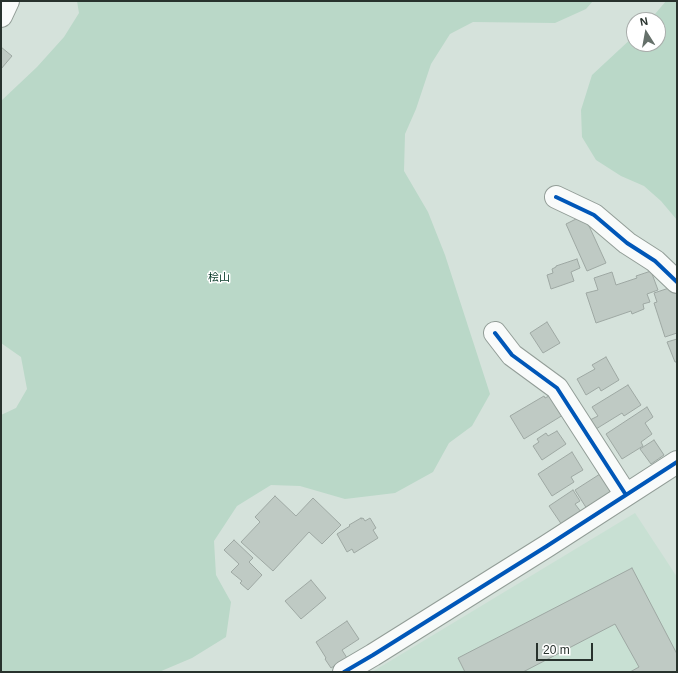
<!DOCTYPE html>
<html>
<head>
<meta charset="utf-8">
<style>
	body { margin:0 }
	#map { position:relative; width:678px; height:673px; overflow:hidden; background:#d5e2db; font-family:Helvetica,sans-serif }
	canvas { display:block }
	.frame { position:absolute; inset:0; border:2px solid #28322d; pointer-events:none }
	.north { position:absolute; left:626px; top:12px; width:40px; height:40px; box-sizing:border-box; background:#fff; border:1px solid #a9adab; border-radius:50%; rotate:349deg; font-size:11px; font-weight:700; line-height:16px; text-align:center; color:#28322d }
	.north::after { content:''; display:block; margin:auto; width:14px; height:18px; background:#65706a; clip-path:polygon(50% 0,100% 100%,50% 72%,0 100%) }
	.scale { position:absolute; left:536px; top:643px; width:57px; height:18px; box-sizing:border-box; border:2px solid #28322d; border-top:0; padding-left:5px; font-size:12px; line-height:14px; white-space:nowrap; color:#28322d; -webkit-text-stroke:3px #fff; paint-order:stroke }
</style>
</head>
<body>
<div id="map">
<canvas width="678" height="673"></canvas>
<div class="frame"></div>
<div class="north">N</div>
<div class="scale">20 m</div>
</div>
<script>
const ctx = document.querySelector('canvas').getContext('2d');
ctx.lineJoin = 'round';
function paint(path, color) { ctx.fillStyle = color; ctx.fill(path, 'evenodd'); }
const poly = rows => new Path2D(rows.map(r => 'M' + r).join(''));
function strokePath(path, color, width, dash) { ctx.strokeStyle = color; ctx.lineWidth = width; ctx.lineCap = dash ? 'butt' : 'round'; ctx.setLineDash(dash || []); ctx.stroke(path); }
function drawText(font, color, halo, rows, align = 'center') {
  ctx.font = font + ' Helvetica,"Noto Sans JP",sans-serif'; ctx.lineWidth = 3; ctx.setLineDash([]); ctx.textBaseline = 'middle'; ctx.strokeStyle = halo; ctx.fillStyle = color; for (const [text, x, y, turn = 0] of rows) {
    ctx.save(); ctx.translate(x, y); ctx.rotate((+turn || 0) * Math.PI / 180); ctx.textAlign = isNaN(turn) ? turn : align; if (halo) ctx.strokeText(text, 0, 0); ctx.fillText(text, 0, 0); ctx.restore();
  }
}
paint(poly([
	[635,513,677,577,677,672,372,672]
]), '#c8e0d3');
paint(poly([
	[77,1,593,1,586,9,555,23,473,22,450,34,431,64,416,109,405,134,404,171,428,212,445,255,490,394,472,426,449,443,433,472,395,493,345,499,300,486,271,485,237,506,214,541,216,575,231,602,226,637,192,658,159,672,1,672,1,415,16,408,27,389,21,357,1,343,1,101,37,67,64,37,79,13],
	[666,1,677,1,677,220,661,201,644,186,621,176,596,160,582,137,581,110,592,75,634,36,634,44,658,44,658,20,650,20]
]), '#bad8c8');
const building = poly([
	[1,47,12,56,1,69,1,47],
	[584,215,606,263,587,271,566,224,584,215],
	[577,259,580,268,571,272,574,281,551,289,547,275,553,273,552,269,556,267,556,266,577,259],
	[651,271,658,290,647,294,650,302,643,304,644,309,632,314,631,311,596,323,586,293,598,290,594,278,612,272,616,285,637,278,636,276,651,271],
	[675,286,677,291,677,333,665,337,654,303,657,302,654,293,675,286],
	[547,322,560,343,543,353,530,333,547,322],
	[677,339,677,362,675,362,667,342,677,339],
	[606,357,619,380,601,391,599,387,586,395,577,379,595,369,592,365,606,357],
	[628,385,641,405,624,416,622,413,596,429,590,420,598,416,592,407,628,385],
	[551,395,563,415,524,439,510,416,544,396,545,398,551,395],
	[647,407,653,417,645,423,652,434,641,442,643,446,622,459,606,434,647,407],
	[557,431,566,444,542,460,533,446,539,442,537,439,546,433,548,436,557,431],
	[654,440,664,455,651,464,640,449,654,440],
	[572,452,583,470,571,477,574,482,552,496,538,474,572,452],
	[600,474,611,492,587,509,575,490,600,474],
	[573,490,580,501,575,504,581,512,562,525,549,506,573,490],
	[275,496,296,516,313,498,341,525,322,544,309,532,273,571,241,542,260,522,255,517,275,496],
	[361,518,361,519,363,518,365,521,370,518,376,528,373,530,378,538,354,553,352,549,347,552,337,534,350,526,349,525,361,518],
	[234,540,253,558,249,562,262,575,248,590,240,583,242,581,231,572,239,564,224,550,234,540],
	[632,568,677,654,677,672,630,672,639,667,615,624,523,672,465,672,458,658,632,568],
	[311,580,326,598,301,619,285,601,311,580],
	[347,621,359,639,342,650,347,658,331,668,325,659,326,658,316,642,347,621]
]);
paint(building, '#bfcac4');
strokePath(building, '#9ea8a3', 1);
const minor = poly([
	[1,16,8,1],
	[556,197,594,215,627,243,655,261,677,282],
	[495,333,512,355,557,388,626,495],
	[344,672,373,655,547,546,677,462]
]);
strokePath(minor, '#929d97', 24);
strokePath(minor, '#f9fbfa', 22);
strokePath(poly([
	[556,197,594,215,627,243,655,261,677,282],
	[495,333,512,355,557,388,626,495],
	[344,672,373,655,547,546,677,462]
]), '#0057b8', 4);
drawText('11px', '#023523', '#fff', [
	["桧山",219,278]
]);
</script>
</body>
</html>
